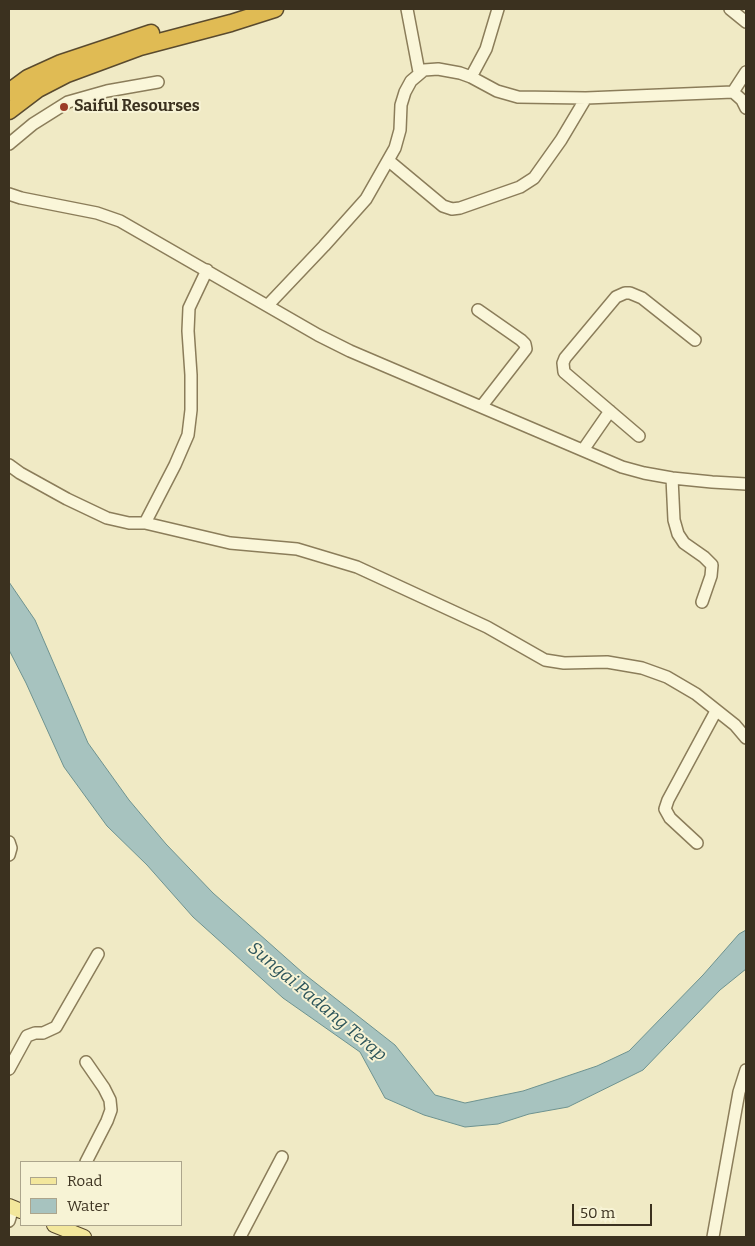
<!DOCTYPE html>
<html>
<head>
<meta charset="utf-8">
<style>
	body { margin:0 }
	#map { position:relative; width:755px; height:1246px; overflow:hidden; background:#f0eac5; font-family:Bitter,serif }
	canvas { display:block }
	.frame { position:absolute; inset:0; border:10px solid #3b311f; pointer-events:none }
	.legend { position:absolute; left:20px; top:1161px; width:162px; height:65px; box-sizing:border-box; background:#f7f3d5; border:1px solid #aca58c; margin:0; padding:6px 9px; list-style:none; font-size:15px; color:#3b311f }
	.legend li { display:flex; align-items:center; gap:10px; height:25px }
	.legend b { width:25px; border:1px solid #aca58c }
	.scale { position:absolute; left:572px; top:1204px; width:80px; height:22px; box-sizing:border-box; border:2px solid #3b311f; border-top:0; padding-left:6px; font-size:15px; line-height:18px; white-space:nowrap; color:#3b311f; -webkit-text-stroke:4px #f7f3d5; paint-order:stroke }
</style>
</head>
<body>
<div id="map">
<canvas width="755" height="1246"></canvas>
<div class="frame"></div>
<ul class="legend">
<li><b style="height:6px;background:#f3e79c"></b>Road</li>
<li><b style="height:14px;background:#a7c3bf"></b>Water</li>
</ul>
<div class="scale">50 m</div>
</div>
<script>
const ctx = document.querySelector('canvas').getContext('2d');
ctx.lineJoin = 'round';
function paint(path, color) { ctx.fillStyle = color; ctx.fill(path, 'evenodd'); }
const poly = rows => new Path2D(rows.map(r => 'M' + r).join(''));
function strokePath(path, color, width, dash) { ctx.strokeStyle = color; ctx.lineWidth = width; ctx.lineCap = dash ? 'butt' : 'round'; ctx.setLineDash(dash || []); ctx.stroke(path); }
function drawText(font, color, halo, rows, align = 'center') {
  ctx.font = font + ' Bitter,serif'; ctx.lineWidth = 4; ctx.setLineDash([]); ctx.textBaseline = 'middle'; ctx.strokeStyle = halo; ctx.fillStyle = color; for (const [text, x, y, turn = 0] of rows) {
    ctx.save(); ctx.translate(x, y); ctx.rotate((+turn || 0) * Math.PI / 180); ctx.textAlign = isNaN(turn) ? turn : align; if (halo) ctx.strokeText(text, 0, 0); ctx.fillText(text, 0, 0); ctx.restore();
  }
}
const water = poly([
	[9,582,35,620,88,743,129,800,166,844,213,893,303,973,395,1045,435,1095,465,1103,523,1091,597,1066,629,1051,703,975,739,934,746,930,746,969,720,990,643,1070,568,1107,529,1114,498,1124,465,1127,424,1115,385,1098,360,1052,283,998,193,917,147,865,107,826,64,767,26,683,9,650,9,582]
]);
paint(water, '#a7c3bf');
strokePath(water, '#6d928f', 1);
const minor = poly([
	[407,9,419,72],
	[730,9,746,22],
	[471,77,486,49,498,9],
	[733,92,746,72],
	[733,92,742,100,746,108],
	[9,144,33,124,68,102,107,91,158,82],
	[389,161,443,206,452,209,460,208,520,187,534,178,561,140,586,98],
	[9,194,21,198,97,213,120,221,318,335,350,351,622,467,644,473,672,478,712,482,746,484],
	[268,305,324,246,366,199,395,148,400,130,401,105,405,92,411,81,424,70,438,69,460,73,471,77,497,91,518,97,586,98,733,92],
	[478,310,521,340,525,344,526,349,481,407],
	[639,436,564,372,563,363,565,358,616,297,625,293,630,293,642,298,695,340],
	[583,450,610,411],
	[9,465,20,473,67,499,107,518,129,523,145,523,230,543,297,549,357,567,487,627,545,660,564,663,607,662,642,668,667,677,696,694,735,725,746,738],
	[672,478,674,520,678,534,684,543,704,557,712,565,711,576,702,602],
	[145,523,175,465,188,435,191,410,191,375,188,331,189,308,207,270],
	[9,842,11,848,9,855],
	[697,843,670,818,665,809,668,800,716,711],
	[86,1062,104,1088,110,1100,111,1110,107,1121,86,1162],
	[9,1069,27,1036,35,1033,43,1033,56,1027,98,954],
	[9,1221,13,1208],
	[240,1237,282,1157],
	[713,1237,739,1092,746,1070]
]);
const major = poly([
	[9,1206,21,1211],
	[54,1225,84,1237]
]);
const highway = poly([
	[9,92,28,78,61,63,151,33],
	[9,111,38,89,67,74,140,47,231,23,275,9]
]);
strokePath(minor, '#8b7d5a', 14);
strokePath(major, '#594a2e', 16);
strokePath(highway, '#594a2e', 19);
strokePath(minor, '#faf6d9', 11);
strokePath(major, '#f3e79c', 14);
strokePath(highway, '#e0bb54', 16);
for (const [x, y, r, color] of [
	[64,107,5,"#9c3c28"]
]) { const dot = new Path2D(); dot.arc(x, y, r, 0, 2 * Math.PI); ctx.fillStyle = color; ctx.fill(dot); strokePath(dot, '#f7f3d5', 2); }
drawText('bold 16px', '#3b311f', '#f7f3d5', [
	["Saiful Resourses",74,107]
], 'left');
drawText('italic 18px', '#2e565b', '#f7f3d5', [
	["Sungai Padang Terap",317,1002,40]
]);
</script>
</body>
</html>
